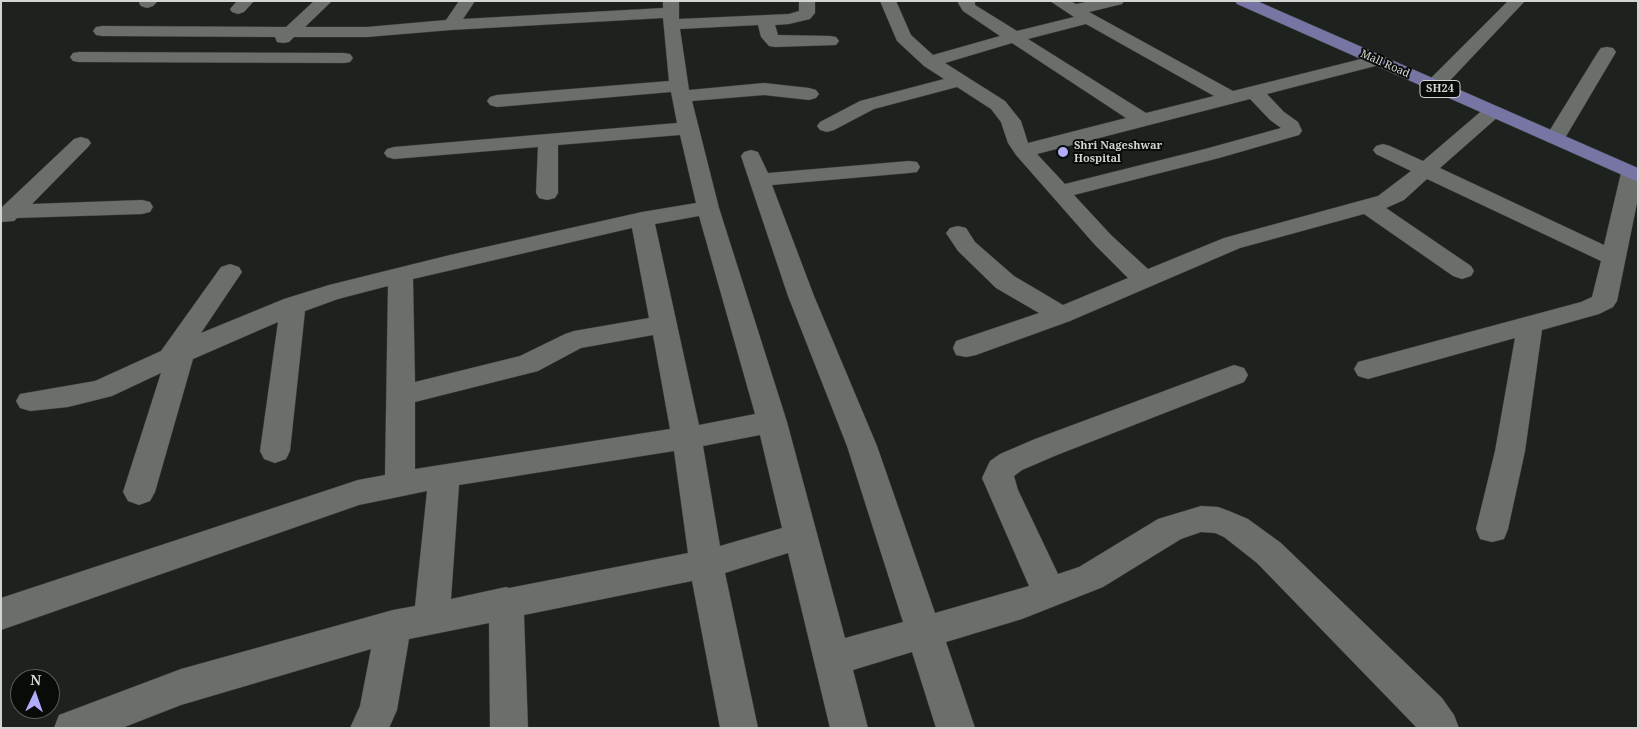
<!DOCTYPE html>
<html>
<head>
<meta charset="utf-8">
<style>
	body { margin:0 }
	#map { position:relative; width:1639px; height:729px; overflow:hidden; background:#1e221e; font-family:"Noto Serif",serif }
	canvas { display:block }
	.frame { position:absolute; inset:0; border:2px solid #d3d5d3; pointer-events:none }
	.north { position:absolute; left:10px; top:669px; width:50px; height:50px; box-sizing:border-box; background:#090b09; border:1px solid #5a5c5a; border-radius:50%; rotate:3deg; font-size:14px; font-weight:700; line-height:20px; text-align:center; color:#d3d5d3 }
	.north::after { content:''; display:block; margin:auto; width:18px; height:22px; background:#b1adfa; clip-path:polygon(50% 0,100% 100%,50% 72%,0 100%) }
</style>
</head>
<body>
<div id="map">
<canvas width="1639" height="729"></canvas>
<div class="frame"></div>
<div class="north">N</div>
</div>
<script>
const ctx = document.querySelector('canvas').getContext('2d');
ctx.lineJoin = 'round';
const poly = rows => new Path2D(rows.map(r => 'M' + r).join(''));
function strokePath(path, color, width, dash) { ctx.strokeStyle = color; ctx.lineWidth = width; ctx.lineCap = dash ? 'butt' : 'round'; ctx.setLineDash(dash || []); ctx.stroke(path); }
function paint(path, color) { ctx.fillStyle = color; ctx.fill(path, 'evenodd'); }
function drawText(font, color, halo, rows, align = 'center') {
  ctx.font = font + ' "Noto Serif",serif'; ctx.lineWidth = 4; ctx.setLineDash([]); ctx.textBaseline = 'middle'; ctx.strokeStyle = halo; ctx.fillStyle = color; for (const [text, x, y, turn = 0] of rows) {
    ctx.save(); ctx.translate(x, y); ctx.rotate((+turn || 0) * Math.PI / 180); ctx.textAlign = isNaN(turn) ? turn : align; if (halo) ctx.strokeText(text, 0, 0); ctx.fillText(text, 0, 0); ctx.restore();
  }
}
const minor = poly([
	[140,1,158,1,153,6,147,8,141,6,139,3,140,1],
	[237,1,254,1,244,12,238,14,232,12,230,9,237,1],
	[314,1,332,1,305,27,367,27,446,20,459,1,475,1,463,19,663,8,663,1,679,1,679,19,789,14,799,11,799,1,815,1,815,13,810,19,789,24,775,25,778,35,830,36,836,37,839,41,836,45,775,47,769,46,761,37,758,25,680,29,689,90,764,83,809,88,816,90,819,94,816,98,809,100,764,95,692,101,719,208,787,422,845,638,903,622,847,446,788,296,741,156,744,152,751,150,758,152,768,173,909,161,917,162,920,167,917,172,909,173,772,185,814,296,877,446,935,613,1029,586,982,478,990,461,1000,454,1035,439,1234,365,1244,368,1248,375,1244,382,1057,455,1022,470,1014,476,1018,490,1058,574,1079,567,1158,519,1201,506,1218,507,1229,511,1248,519,1281,543,1442,698,1454,715,1459,728,1417,728,1257,563,1224,537,1215,533,1201,532,1181,539,1103,587,1022,619,946,642,975,728,936,728,912,652,853,670,868,728,830,728,788,553,725,573,758,728,720,728,692,581,524,615,528,728,490,728,489,623,409,639,397,710,389,728,350,728,360,706,371,649,181,705,122,728,54,728,59,715,181,669,393,610,415,606,427,491,359,505,1,630,1,598,358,480,385,475,388,286,338,299,305,311,290,451,286,459,275,463,264,459,260,451,278,322,193,359,155,492,150,501,139,505,128,501,123,492,161,373,112,396,68,407,30,411,20,408,16,401,20,394,95,381,161,351,221,267,230,264,239,267,242,272,201,333,284,299,329,285,450,255,642,212,696,203,680,135,558,145,558,193,555,198,547,200,539,198,536,193,538,147,394,159,387,157,384,153,387,149,394,147,677,123,671,92,497,107,490,105,487,101,490,97,497,95,669,81,663,18,451,30,367,37,294,37,289,42,283,43,277,42,275,37,102,36,96,35,93,31,96,27,102,26,286,27,314,1],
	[699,216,755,414,699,425,655,224,699,216],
	[632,228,649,318,574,331,565,334,520,356,415,382,413,279,632,228],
	[653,335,670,429,415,469,415,402,538,371,581,348,653,335],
	[760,435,782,528,720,546,703,446,760,435],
	[674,451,688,553,509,588,506,587,451,599,459,485,674,451],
	[880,1,896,1,911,35,933,55,1000,36,963,11,958,3,959,1,975,1,975,5,1017,31,1074,17,1050,1,1070,1,1076,4,1091,1,1124,1,1122,4,1089,12,1233,91,1377,55,1383,56,1386,60,1383,64,1267,94,1284,112,1298,122,1302,131,1299,135,1219,158,1074,195,1111,235,1148,269,1224,238,1378,196,1411,171,1376,154,1373,150,1376,146,1383,144,1390,146,1423,161,1485,108,1492,106,1499,108,1502,112,1499,116,1440,168,1604,245,1621,173,1624,168,1632,167,1638,168,1638,198,1617,301,1613,307,1599,314,1542,330,1525,451,1508,529,1504,539,1492,542,1480,539,1476,529,1495,451,1515,338,1368,379,1358,376,1354,369,1358,362,1581,302,1592,297,1601,261,1427,179,1404,200,1386,208,1471,266,1474,271,1471,276,1462,279,1453,276,1364,214,1240,248,1070,321,976,355,966,357,956,355,953,348,956,341,1039,313,996,288,958,251,946,233,950,228,958,226,966,228,975,242,1014,276,1063,305,1128,278,1095,245,1016,155,1008,143,1001,122,991,109,957,87,874,109,834,130,827,132,820,130,817,126,820,122,860,101,944,79,924,66,897,41,880,1],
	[1086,24,1214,96,1146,113,1028,39,1086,24],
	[1012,43,1126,118,1028,143,1021,121,1005,101,945,63,1012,43],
	[1250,99,1270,120,1281,128,1205,149,1065,184,1037,154,1250,99],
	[1508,1,1525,1,1441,90,1434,92,1427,90,1425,86,1427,82,1508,1],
	[1607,47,1613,48,1616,52,1565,138,1562,142,1555,144,1548,142,1545,138,1598,52,1601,48,1607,47],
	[79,52,344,53,350,54,353,58,350,62,344,63,79,62,73,61,70,57,73,53,79,52],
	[81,137,88,139,91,143,88,147,32,204,142,200,150,202,153,207,150,212,142,214,17,218,14,221,1,222,1,208,74,139,81,137]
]);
const major = poly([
	[1235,1,1257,1,1638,168,1638,182,1237,4,1235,1]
]);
strokePath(minor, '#393b39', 1);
strokePath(major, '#393b39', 1);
paint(minor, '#6b6f6b');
paint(major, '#7775a3');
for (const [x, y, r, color] of [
	[1063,152,6,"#b1adfa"]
]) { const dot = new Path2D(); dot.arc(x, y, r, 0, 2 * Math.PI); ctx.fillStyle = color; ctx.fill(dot); strokePath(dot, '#090b09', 2); }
drawText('11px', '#d3d5d3', '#090b09', [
	["Mall Road",1385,64,24]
]);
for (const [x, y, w] of [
	[1440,89,40]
]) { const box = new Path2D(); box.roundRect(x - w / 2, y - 8.5, w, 17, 4); ctx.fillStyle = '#090b09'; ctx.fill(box); strokePath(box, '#d3d5d3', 1); }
drawText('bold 11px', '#d3d5d3', null, [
	["SH24",1440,89]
]);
drawText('bold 11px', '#d3d5d3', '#090b09', [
	["Shri Nageshwar",1074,146],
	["Hospital",1074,159]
], 'left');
</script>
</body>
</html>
